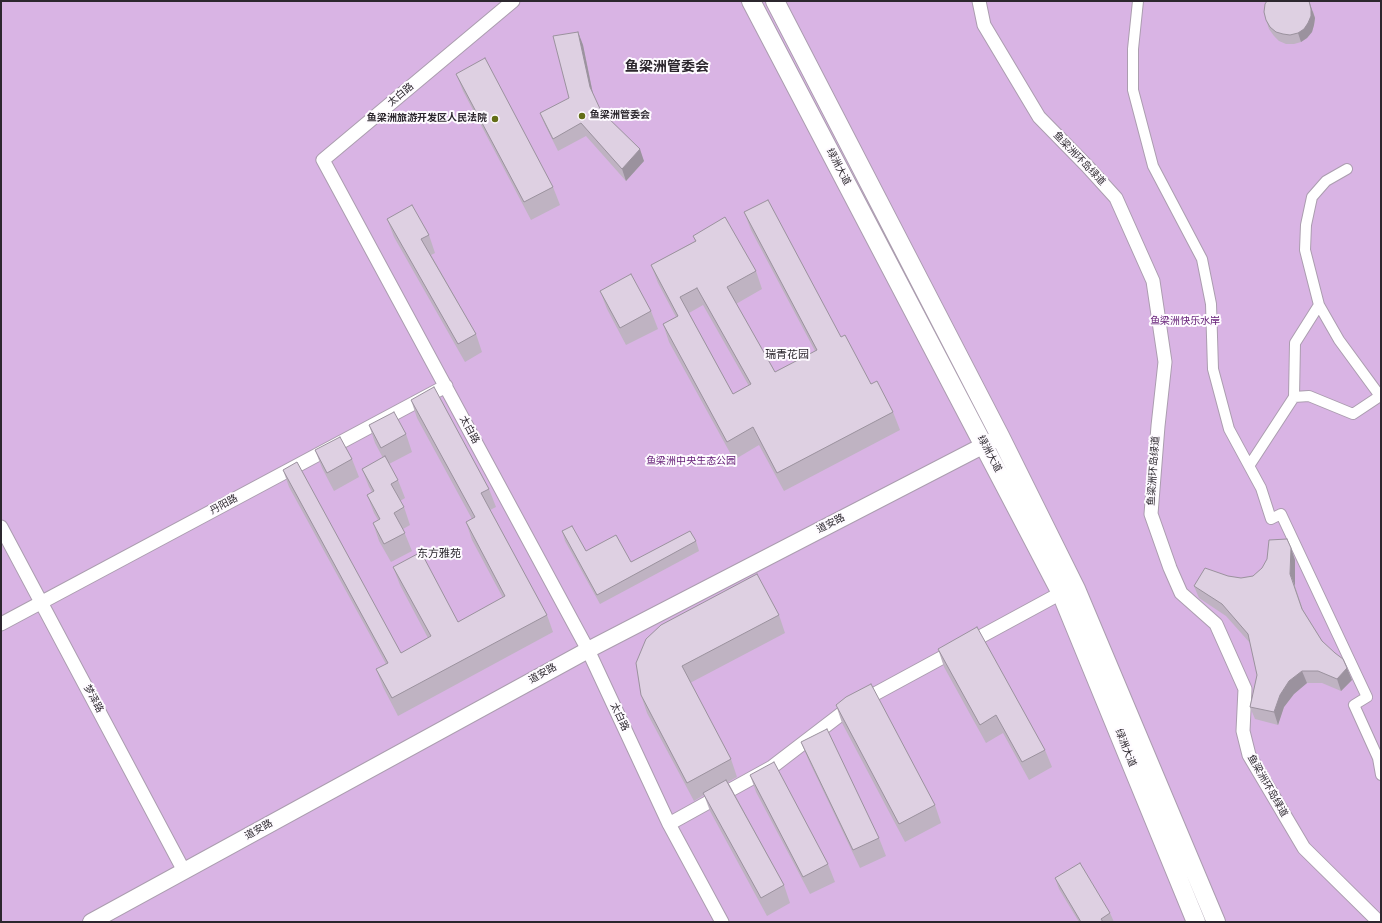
<!DOCTYPE html>
<html>
<head>
<meta charset="utf-8">
<style>
	body { margin:0 }
	#map { position:relative; width:1382px; height:923px; overflow:hidden; background:#f8eafc; font-family:"Titillium Web",sans-serif }
	canvas { display:block }
	.frame { position:absolute; inset:0; border:2px solid #2c272e; pointer-events:none }
</style>
</head>
<body>
<div id="map">
<canvas width="1382" height="923"></canvas>
<div class="frame"></div>
</div>
<script>
const ctx = document.querySelector('canvas').getContext('2d');
ctx.lineJoin = 'round';
function paint(path, color) { ctx.fillStyle = color; ctx.fill(path, 'evenodd'); }
const poly = rows => new Path2D(rows.map(r => 'M' + r).join(''));
function strokePath(path, color, width, dash) { ctx.strokeStyle = color; ctx.lineWidth = width; ctx.lineCap = dash ? 'butt' : 'round'; ctx.setLineDash(dash || []); ctx.stroke(path); }
function drawText(font, color, halo, rows, align = 'center') {
  ctx.font = font + ' "Titillium Web","Noto Sans SC",sans-serif'; ctx.lineWidth = 4; ctx.setLineDash([]); ctx.textBaseline = 'middle'; ctx.strokeStyle = halo; ctx.fillStyle = color; for (const [text, x, y, turn = 0] of rows) {
    ctx.save(); ctx.translate(x, y); ctx.rotate((+turn || 0) * Math.PI / 180); ctx.textAlign = isNaN(turn) ? turn : align; if (halo) ctx.strokeText(text, 0, 0); ctx.fillText(text, 0, 0); ctx.restore();
  }
}
paint(poly([
	[1,1,1381,1,1381,922,1,922]
]), '#d9b4e4');
const pedestrian = poly([
	[1138,1,1133,49,1133,90,1153,166,1202,259,1211,304,1213,369,1229,429,1261,488,1271,519,1281,514,1367,697,1354,705,1378,758,1381,775],
	[1294,397,1295,343,1319,305,1305,250,1306,225,1312,197,1326,181,1347,169],
	[1249,466,1294,397,1309,396,1353,414,1380,396,1339,340,1319,305]
]);
const minor = poly([
	[513,1,323,160,588,650,669,824,722,922],
	[979,1,984,25,1039,117,1087,166,1116,198,1153,281,1165,362,1158,426,1151,514,1170,568,1181,593,1216,624,1245,689,1243,731,1249,755,1304,848,1379,922],
	[1,527,184,871],
	[1,624,446,386],
	[669,824,772,767,849,708,1061,593]
]);
const tertiary = poly([
	[91,922,588,650,996,439]
]);
const secondary = poly([
	[751,1,1061,593,1196,922],
	[775,1,1000,436,1076,589,1216,922]
]);
strokePath(pedestrian, '#ab9daf', 12);
strokePath(minor, '#ab9daf', 15);
strokePath(tertiary, '#ab9daf', 18);
strokePath(secondary, '#ab9daf', 20);
strokePath(pedestrian, '#fff', 10);
strokePath(minor, '#fff', 13);
strokePath(tertiary, '#fff', 16);
strokePath(secondary, '#fff', 18);
paint(poly([
	[1313,11,1315,18,1314,25,1312,32,1307,38,1301,42,1294,44,1286,44,1279,41,1274,36,1269,29,1266,20],
	[578,32,583,45,593,94,601,111,644,161,626,181,586,136,558,151,545,125,540,113,569,98],
	[456,74,553,187,560,205,531,220,463,91],
	[744,212,841,337,871,384,893,412,900,430,784,491,759,445,734,460,669,342,663,324,676,317,658,283,651,265,695,241,693,236,756,271,762,289,736,304,775,372,815,351,751,230],
	[703,305,749,386,733,394,689,313],
	[387,219,429,235,435,253,431,255,476,334,482,352,465,362,394,237],
	[600,291,651,311,658,329,626,345,607,309],
	[411,400,489,489,496,507,490,510,547,615,553,632,398,716,383,687,376,669,386,664,289,487,283,470,401,653,428,638,400,585,393,567,458,622,503,598,472,540,466,522,472,519,417,418],
	[369,425,406,434,412,452,389,464,398,480,405,498,400,501,404,507,410,525,403,529,412,551,391,562,379,541,373,523,378,520,374,513,367,495,372,492,369,487,362,469,383,458,375,443],
	[315,450,352,459,359,477,334,491,322,468],
	[562,531,586,551,631,562,696,541,699,551,600,604,565,541],
	[1291,548,1295,560,1295,586,1303,610,1322,641,1347,668,1352,680,1341,691,1322,683,1307,683,1294,694,1284,707,1278,725,1255,719,1250,707,1257,675,1250,643,1226,616,1199,598,1194,586,1228,576,1241,578,1253,576],
	[779,615,785,633,690,683,731,759,737,777,728,782,784,885,790,903,767,916,710,811,704,795,694,801,647,713,641,695,636,663],
	[938,649,1045,750,1052,767,1029,780,1003,733,986,743,944,667],
	[836,705,935,805,941,823,905,842,842,723],
	[801,742,879,838,886,856,860,868,808,759],
	[750,775,828,864,835,882,810,894,756,792],
	[1055,878,1110,913,1114,922,1079,922,1059,889]
]), '#bfb3c2');
paint(poly([
	[1309,1,1315,18,1314,25,1312,32,1307,38,1301,42,1298,33],
	[578,32,583,45,594,99,590,87],
	[640,149,644,161,626,181,622,169],
	[1291,548,1295,560,1295,586,1290,574],
	[1347,668,1352,680,1341,691,1337,679],
	[1302,671,1307,683,1294,694,1284,707,1278,725,1274,712,1280,695,1289,681]
]), '#9b929e');
const building = poly([
	[1267,1,1309,1,1311,9,1311,16,1308,23,1304,29,1298,33,1290,35,1283,34,1276,32,1270,27,1266,20,1264,12,1265,4,1267,1],
	[578,32,590,87,601,111,640,149,622,169,581,123,553,139,540,113,569,98,553,36,578,32],
	[485,58,553,187,524,202,456,74,485,58],
	[768,200,841,337,845,335,871,384,877,381,893,412,777,473,753,427,727,442,663,324,678,316,651,265,696,241,693,236,725,217,756,271,727,287,775,372,817,350,744,212,768,200],
	[697,288,751,384,733,394,680,297,697,288],
	[412,205,429,235,421,239,476,334,458,344,387,219,412,205],
	[631,274,651,311,620,328,600,291,631,274],
	[434,387,489,489,481,493,547,615,392,698,376,669,388,663,283,470,297,462,401,653,431,636,393,567,421,552,458,622,505,596,466,522,475,517,411,400,434,387],
	[394,412,406,434,381,448,369,425,394,412],
	[340,437,352,459,327,473,315,450,340,437],
	[385,456,398,480,391,484,404,507,394,513,405,533,384,544,373,523,380,519,367,495,374,491,362,469,385,456],
	[572,526,586,551,616,535,631,562,690,531,696,541,597,595,562,531,572,526],
	[1287,539,1291,548,1290,574,1302,609,1322,641,1335,653,1343,659,1347,668,1337,679,1318,671,1302,671,1289,681,1280,695,1274,712,1250,707,1257,675,1248,634,1222,604,1194,586,1205,568,1228,576,1241,578,1253,576,1262,568,1267,559,1269,540,1287,539],
	[757,574,779,615,682,666,731,759,687,783,641,695,636,663,646,639,661,625,757,574],
	[977,627,1045,750,1022,762,996,715,980,725,938,649,977,627],
	[871,684,935,805,899,824,836,705,846,697,871,684],
	[827,729,879,838,853,850,801,742,827,729],
	[774,762,828,864,803,877,750,775,774,762],
	[726,780,784,885,761,898,703,793,726,780],
	[1080,863,1110,913,1101,919,1103,922,1081,922,1055,878,1080,863]
]);
paint(building, '#ded0e2');
strokePath(building, '#9b929e', 1);
for (const [x, y, r, color] of [
	[582,116,4,"#636e17"],
	[495,119,4,"#636e17"]
]) { const dot = new Path2D(); dot.arc(x, y, r, 0, 2 * Math.PI); ctx.fillStyle = color; ctx.fill(dot); strokePath(dot, '#fefbff', 1.5); }
drawText('10px', '#2c272e', '#fefbff', [
	["太白路",401,95,-40],
	["鱼梁洲环岛绿道",1079,159,46],
	["绿洲大道",838,167,62],
	["太白路",469,430,62],
	["绿洲大道",989,454,62],
	["鱼梁洲环岛绿道",1154,471,-86],
	["丹阳路",224,505,-28],
	["道安路",831,524,-27],
	["道安路",543,674,-29],
	["梦泽路",93,699,62],
	["太白路",619,717,65],
	["绿洲大道",1125,748,68],
	["鱼梁洲环岛绿道",1267,786,60],
	["道安路",259,830,-29]
]);
drawText('bold 10px', '#2c272e', '#fefbff', [
	["鱼梁洲管委会",590,116],
	["鱼梁洲旅游开发区人民法院",487,119,"right"]
], 'left');
drawText('10px', '#662078', '#fefbff', [
	["鱼梁洲快乐水岸",1185,322],
	["鱼梁洲中央生态公园",691,462]
]);
drawText('11px', '#2c272e', '#fefbff', [
	["瑞青花园",787,355],
	["东方雅苑",439,554]
]);
drawText('bold 14px', '#2c272e', '#fefbff', [
	["鱼梁洲管委会",667,68]
]);
</script>
</body>
</html>
